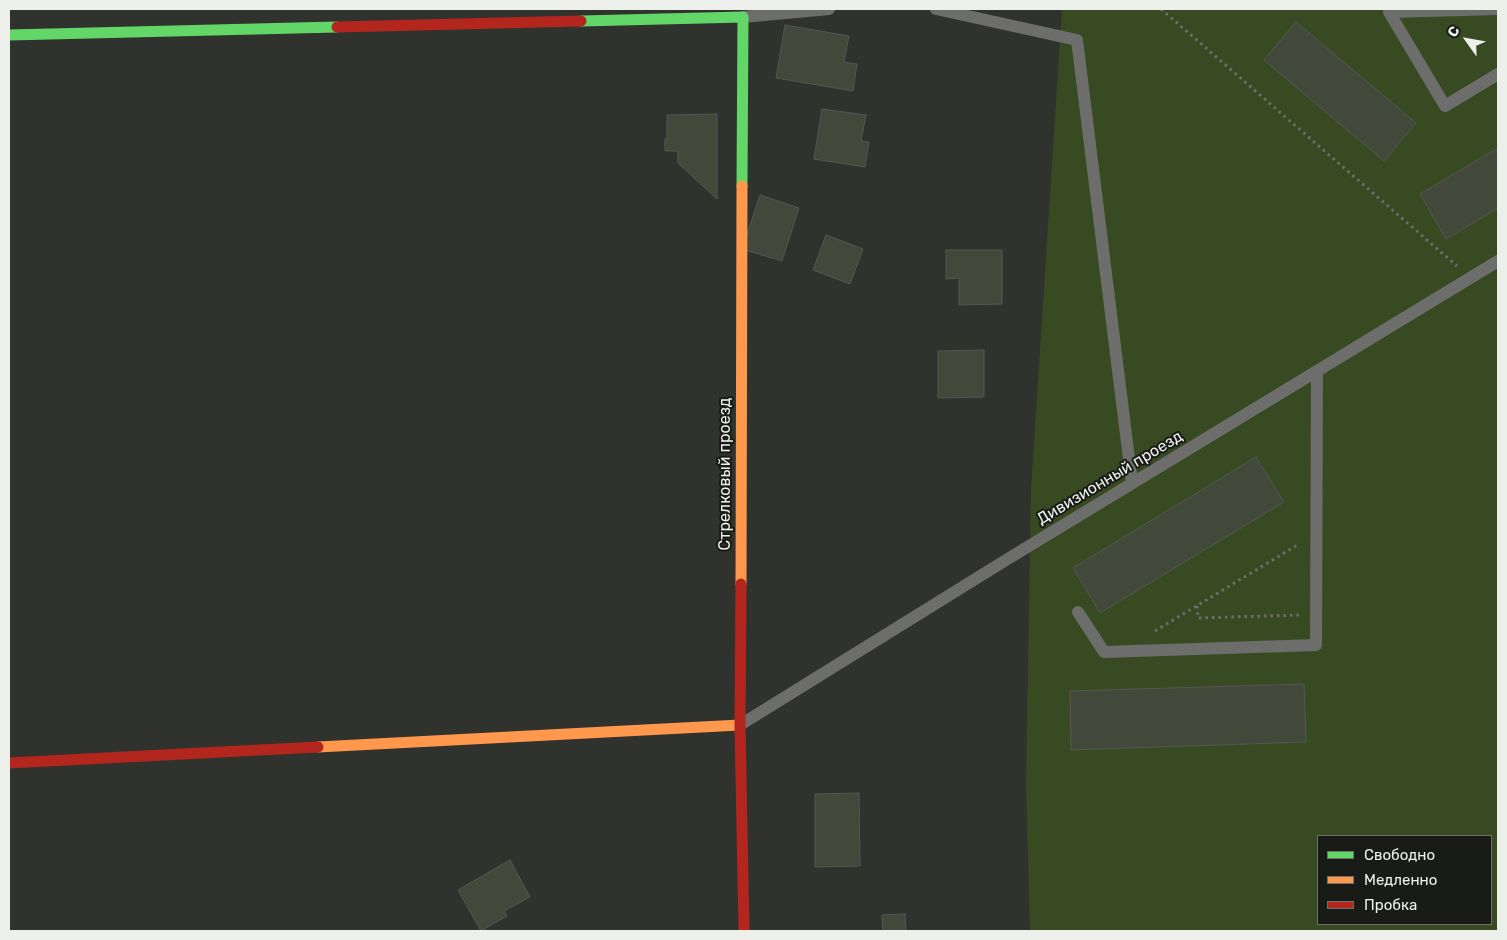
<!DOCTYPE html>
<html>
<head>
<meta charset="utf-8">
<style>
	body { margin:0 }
	#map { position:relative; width:1507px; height:940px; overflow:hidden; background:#30322e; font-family:Rubik,sans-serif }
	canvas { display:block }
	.frame { position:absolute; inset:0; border:10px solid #edf0ea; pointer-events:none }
	.legend { position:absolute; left:1317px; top:835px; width:175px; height:90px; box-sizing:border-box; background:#191b17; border:1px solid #6e706b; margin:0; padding:6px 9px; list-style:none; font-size:15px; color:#edf0ea }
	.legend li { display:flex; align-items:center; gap:10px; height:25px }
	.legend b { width:25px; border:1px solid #6e706b }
	.north { position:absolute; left:1442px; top:15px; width:50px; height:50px; -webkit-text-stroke:4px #191b17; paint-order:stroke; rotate:302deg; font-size:14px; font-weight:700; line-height:20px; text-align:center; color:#edf0ea }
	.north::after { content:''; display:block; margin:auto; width:18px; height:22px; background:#edf0ea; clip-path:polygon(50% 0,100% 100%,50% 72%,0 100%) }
</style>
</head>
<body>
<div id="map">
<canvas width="1507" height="940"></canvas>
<div class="frame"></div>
<ul class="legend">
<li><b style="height:6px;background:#63d668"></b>Свободно</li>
<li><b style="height:6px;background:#ff974d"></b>Медленно</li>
<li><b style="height:6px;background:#b3261e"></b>Пробка</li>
</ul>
<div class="north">С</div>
</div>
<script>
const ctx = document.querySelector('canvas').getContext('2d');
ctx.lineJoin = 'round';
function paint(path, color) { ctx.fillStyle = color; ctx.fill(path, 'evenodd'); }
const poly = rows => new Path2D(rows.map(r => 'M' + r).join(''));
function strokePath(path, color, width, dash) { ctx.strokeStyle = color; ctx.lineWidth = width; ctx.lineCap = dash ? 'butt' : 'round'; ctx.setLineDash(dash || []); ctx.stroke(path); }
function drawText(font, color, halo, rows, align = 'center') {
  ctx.font = font + ' Rubik,sans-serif'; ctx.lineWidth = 4; ctx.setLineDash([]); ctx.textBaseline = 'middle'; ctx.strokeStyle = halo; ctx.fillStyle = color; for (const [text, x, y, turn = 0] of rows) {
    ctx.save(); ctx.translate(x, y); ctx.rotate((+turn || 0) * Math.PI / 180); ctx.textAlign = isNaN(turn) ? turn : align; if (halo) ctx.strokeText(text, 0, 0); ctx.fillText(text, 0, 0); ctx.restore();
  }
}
paint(poly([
	[1062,9,1498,9,1498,931,1030,931,1026,783,1031,490],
	[1318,836,1491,836,1491,924,1318,924]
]), '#374a22');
const building = poly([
	[1296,22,1416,123,1384,161,1264,60,1296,22],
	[785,25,849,36,844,62,857,64,853,91,776,78,785,25],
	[822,109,866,115,861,141,869,142,865,167,814,159,822,109],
	[717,114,717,199,678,163,678,151,665,151,665,139,667,139,667,115,717,114],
	[1498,148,1498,208,1446,239,1420,194,1498,148],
	[760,195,799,208,782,261,742,249,760,195],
	[826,235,863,249,850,284,813,270,826,235],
	[946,250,1002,250,1002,304,959,305,959,278,946,279,946,250],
	[984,350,984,397,938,398,938,351,984,350],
	[1256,457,1284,502,1100,613,1073,568,1256,457],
	[1304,684,1306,742,1071,750,1070,691,1304,684],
	[859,793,860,866,815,867,815,794,859,793],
	[510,860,530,897,504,911,507,916,481,931,458,890,510,860],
	[905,914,906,931,883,931,882,915,905,914]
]);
paint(building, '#42483a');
strokePath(building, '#555753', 1);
strokePath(poly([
	[1161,9,1457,266],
	[1197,606,1198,618,1299,615],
	[1155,631,1299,544]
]), '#6d6e6d', 3, [2.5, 4]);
strokePath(poly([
	[936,9,1077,40,1132,483],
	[1498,9,1389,12,1445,106,1498,74],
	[743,17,829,9],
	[1078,612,1104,652,1316,645,1317,371],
	[740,725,1006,560,1498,261]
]), '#6d6e6c', 12);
strokePath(poly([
	[581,21,743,17,742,186],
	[9,35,337,27]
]), '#63d668', 11);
strokePath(poly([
	[741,584,742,186],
	[318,747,740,725]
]), '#ff974d', 11);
strokePath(poly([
	[337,27,581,21],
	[741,584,740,725,744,931],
	[9,763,318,747]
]), '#b3261e', 11);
drawText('16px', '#edf0ea', '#191b17', [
	["Стрелковый проезд",725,474,-90],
	["Дивизионный проезд",1110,478,-31]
]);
</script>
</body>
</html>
